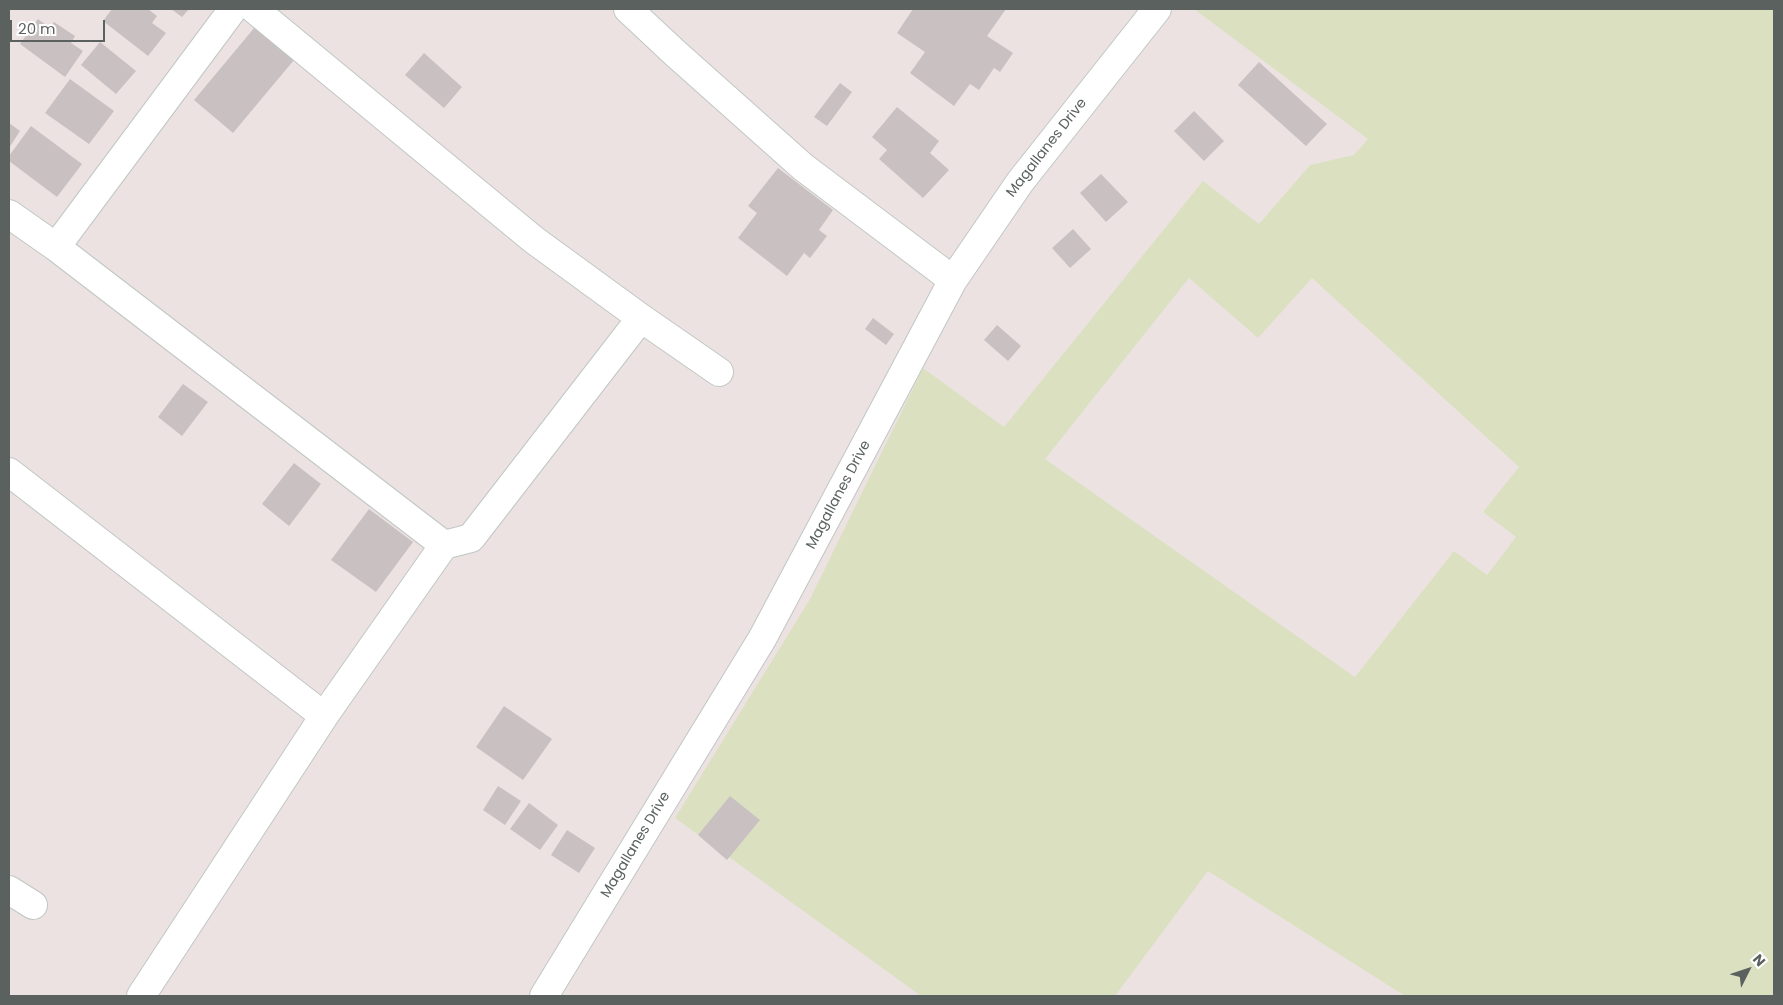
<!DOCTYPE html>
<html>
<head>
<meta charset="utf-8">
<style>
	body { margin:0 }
	#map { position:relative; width:1783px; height:1005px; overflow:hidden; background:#ece2e2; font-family:Poppins,sans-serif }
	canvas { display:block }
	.frame { position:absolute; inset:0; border:10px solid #5a615f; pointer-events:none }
	.north { position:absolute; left:1723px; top:945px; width:50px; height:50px; -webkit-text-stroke:4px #fff; paint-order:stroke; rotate:49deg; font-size:14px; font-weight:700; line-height:20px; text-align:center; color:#5a615f }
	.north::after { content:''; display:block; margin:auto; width:18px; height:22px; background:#5a615f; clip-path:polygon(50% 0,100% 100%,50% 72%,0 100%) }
	.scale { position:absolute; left:10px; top:20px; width:95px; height:22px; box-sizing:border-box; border:2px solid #5a615f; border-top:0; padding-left:6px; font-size:15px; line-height:18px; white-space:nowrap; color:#5a615f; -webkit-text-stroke:4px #fff; paint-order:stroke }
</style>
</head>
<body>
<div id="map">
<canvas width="1783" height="1005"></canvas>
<div class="frame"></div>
<div class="north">N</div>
<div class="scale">20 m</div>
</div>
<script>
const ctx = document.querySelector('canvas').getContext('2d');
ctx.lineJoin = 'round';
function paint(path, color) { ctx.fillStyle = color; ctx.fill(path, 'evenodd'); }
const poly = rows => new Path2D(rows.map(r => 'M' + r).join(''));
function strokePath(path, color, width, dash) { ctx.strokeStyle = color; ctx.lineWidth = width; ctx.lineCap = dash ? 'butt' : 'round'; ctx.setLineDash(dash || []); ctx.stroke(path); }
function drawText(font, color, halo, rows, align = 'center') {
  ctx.font = font + ' Poppins,sans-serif'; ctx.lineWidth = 4; ctx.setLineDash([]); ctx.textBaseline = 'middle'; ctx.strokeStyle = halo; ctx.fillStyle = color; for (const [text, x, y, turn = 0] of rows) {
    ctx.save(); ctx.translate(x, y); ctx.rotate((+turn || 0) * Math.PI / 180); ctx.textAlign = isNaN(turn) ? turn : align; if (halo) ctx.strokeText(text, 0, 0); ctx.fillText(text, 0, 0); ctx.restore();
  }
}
paint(poly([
	[1194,9,1774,9,1774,996,1405,996,1208,871,1115,996,921,996,675,818,810,599,923,368,1004,427,1203,181,1259,224,1310,165,1354,155,1368,139],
	[1189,278,1258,338,1312,278,1519,467,1483,512,1516,537,1487,575,1454,551,1355,677,1045,459]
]), '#dbe1c0');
paint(poly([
	[112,9,148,9,157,16,152,23,166,33,148,56,103,21],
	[171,9,189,9,182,17],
	[913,9,1006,9,987,36,1013,53,1000,72,994,68,979,90,970,84,954,106,910,73,925,52,897,33],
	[38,19,50,28,54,22,75,36,71,43,83,51,65,77,20,44],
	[255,27,294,60,233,133,194,100],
	[100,42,136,71,116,94,81,65],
	[424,53,462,87,444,108,405,75],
	[1259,62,1327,124,1306,146,1238,85],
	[70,79,114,111,89,144,45,113],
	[840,83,852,92,827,126,814,117],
	[897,107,939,141,930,153,949,170,923,198,879,159,887,150,872,137],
	[1194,111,1224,141,1204,161,1174,131],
	[9,123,20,131,9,148],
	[31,126,82,164,57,197,9,161,9,156],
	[778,168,833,210,819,230,827,236,810,258,804,253,787,276,738,238,757,213,748,206],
	[1101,174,1128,202,1106,222,1080,193],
	[1073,229,1091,249,1070,268,1052,248],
	[873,318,894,334,886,345,865,329],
	[997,325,1021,346,1008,361,984,340],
	[183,384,208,402,182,436,158,417],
	[294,463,321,484,289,526,262,504],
	[369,509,413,542,376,592,331,560],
	[504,706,552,739,523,780,476,747],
	[498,786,521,801,505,825,483,810],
	[730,796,760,820,727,860,698,835],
	[529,803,558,825,540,850,510,829],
	[567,830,595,848,579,873,551,855]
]), '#c9c0c1');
const minor = poly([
	[254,9,534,240,641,318,719,372],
	[628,9,675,53,803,167,953,280],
	[9,214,56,247,444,545],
	[56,247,233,9],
	[9,472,324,716],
	[9,890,33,905],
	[141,996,324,716,444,545,471,538,641,318],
	[544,996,762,639,953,280,1020,182,1157,9]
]);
strokePath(minor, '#c0c7c5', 30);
strokePath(minor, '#fff', 28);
drawText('14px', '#5a615f', '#fff', [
	["Magallanes Drive",1047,148,-52],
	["Magallanes Drive",839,495,-62],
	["Magallanes Drive",636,845,-59]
]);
</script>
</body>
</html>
